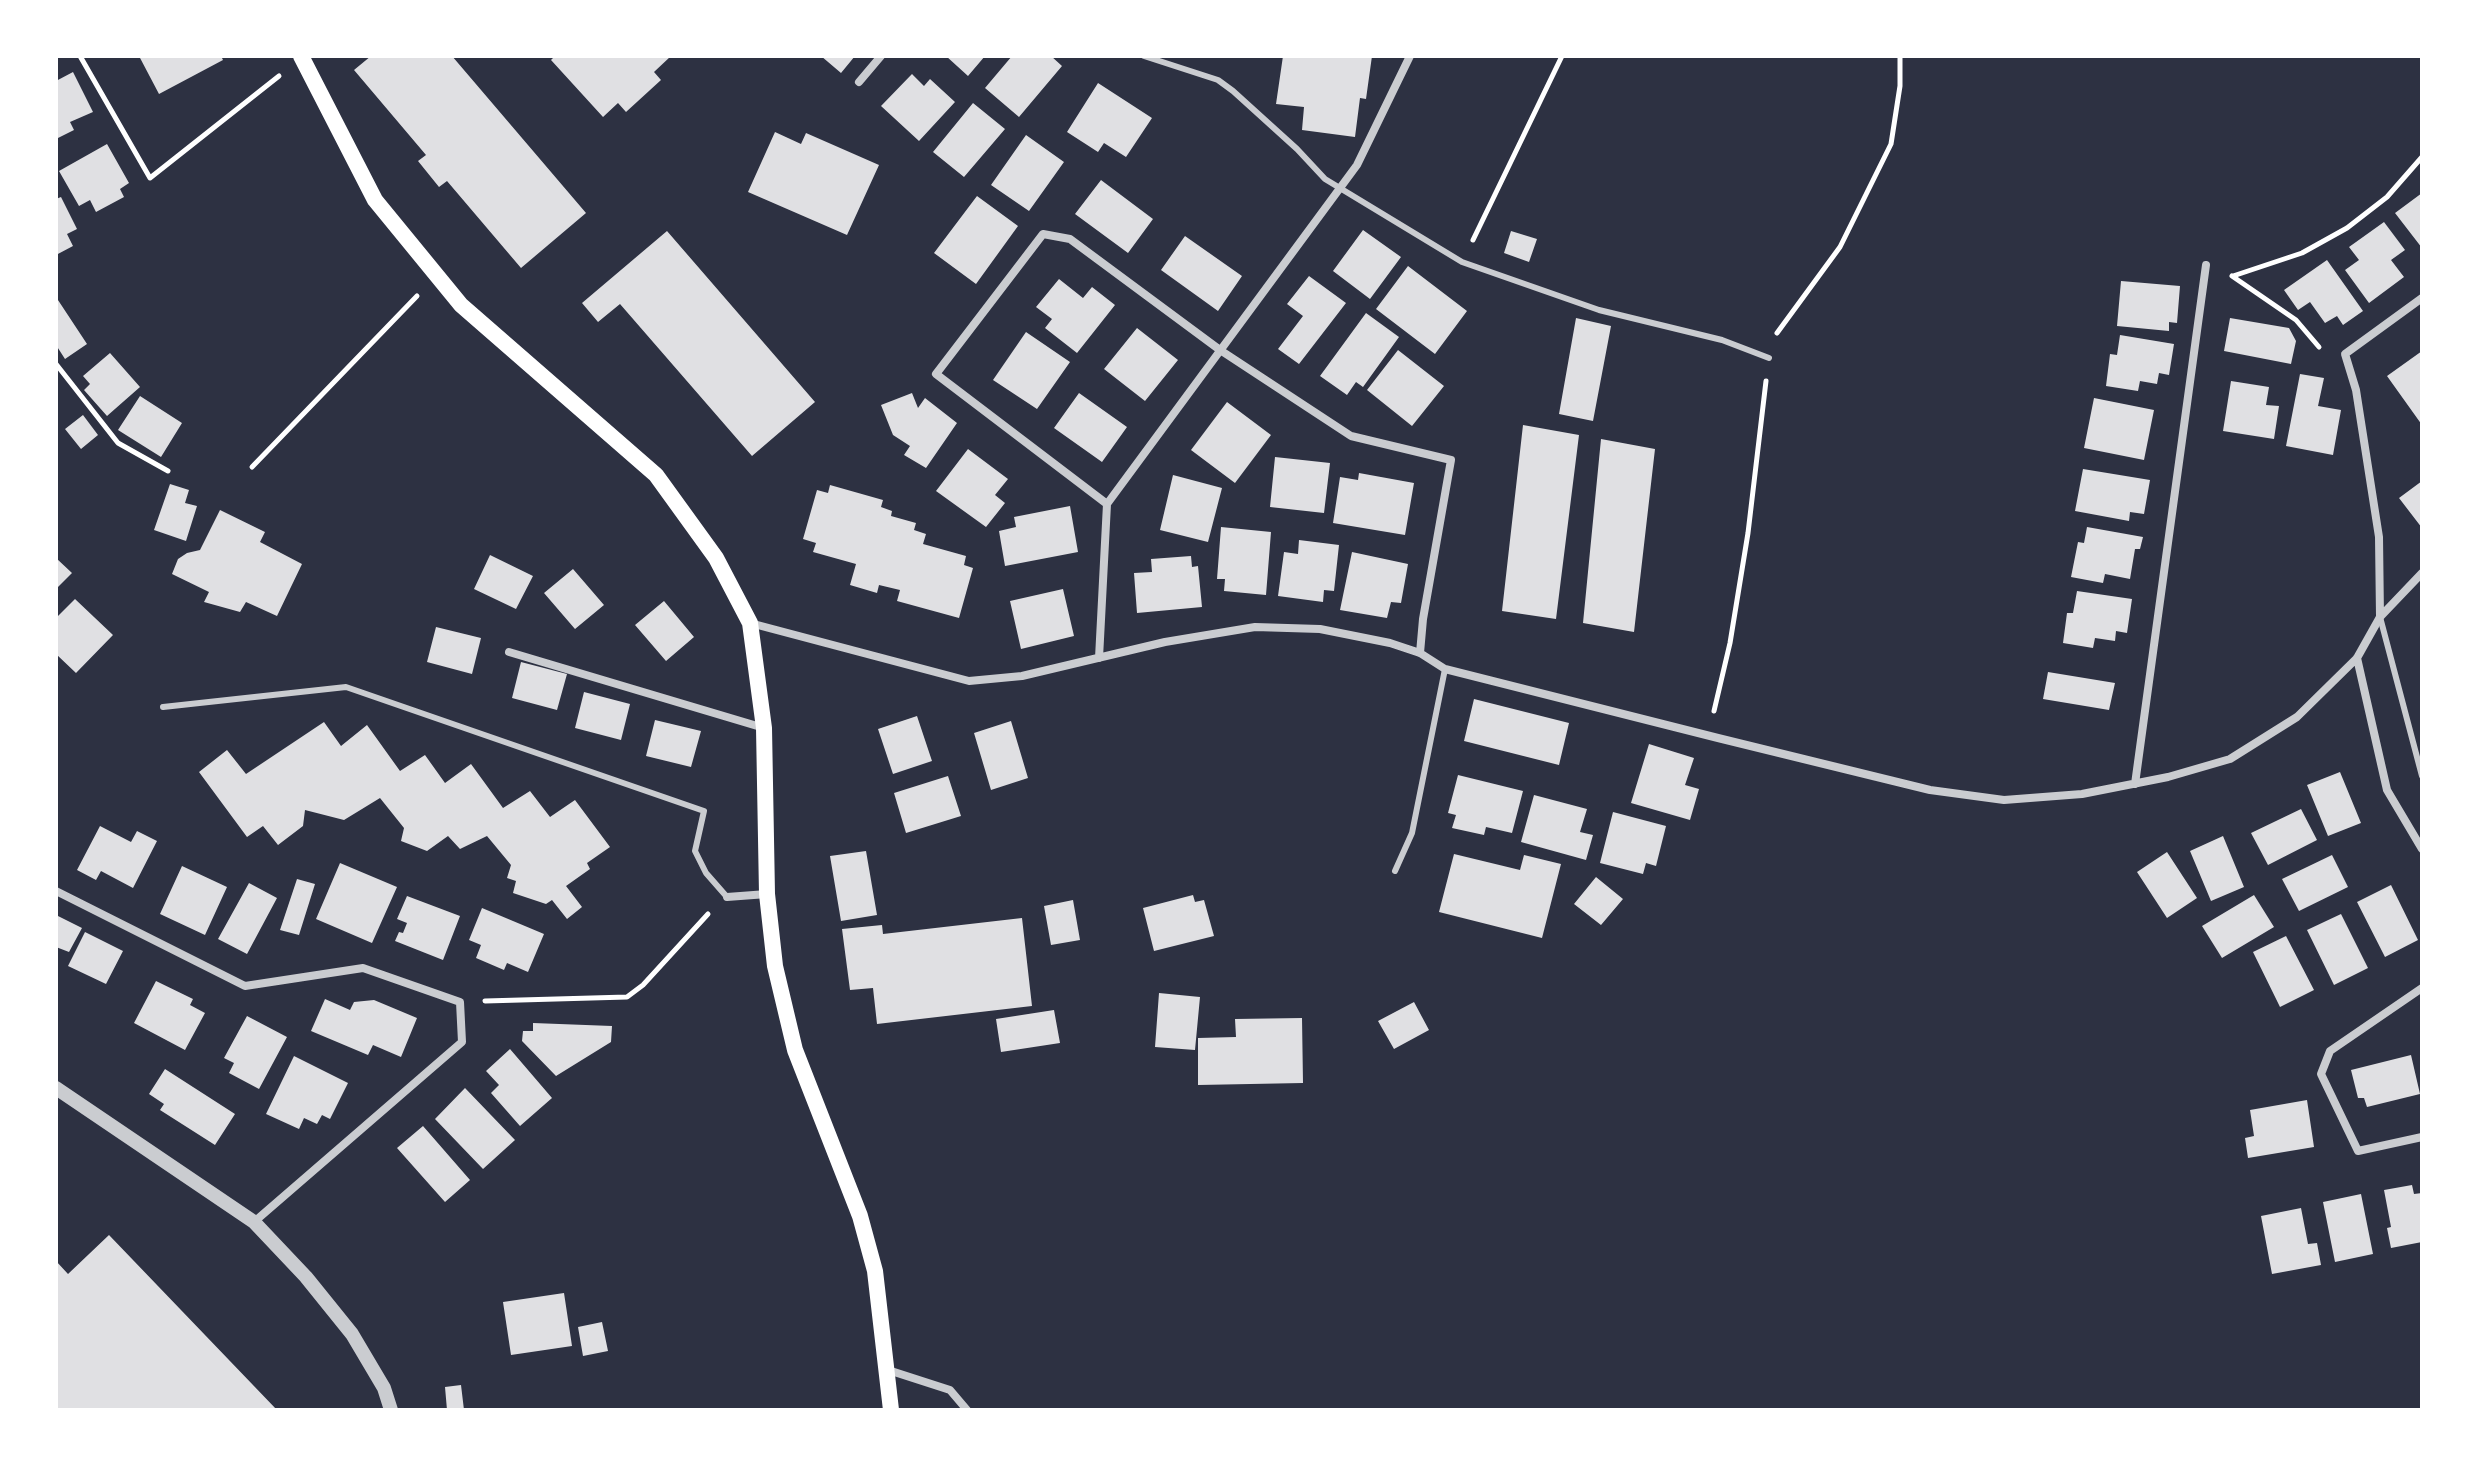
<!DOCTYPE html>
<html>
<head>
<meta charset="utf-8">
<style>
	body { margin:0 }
	#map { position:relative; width:2478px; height:1466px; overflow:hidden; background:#2d3142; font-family:"Alegreya Sans",sans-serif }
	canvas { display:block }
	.frame { position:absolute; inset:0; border:58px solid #fff; pointer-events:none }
</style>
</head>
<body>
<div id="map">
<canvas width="2478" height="1466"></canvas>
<div class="frame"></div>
</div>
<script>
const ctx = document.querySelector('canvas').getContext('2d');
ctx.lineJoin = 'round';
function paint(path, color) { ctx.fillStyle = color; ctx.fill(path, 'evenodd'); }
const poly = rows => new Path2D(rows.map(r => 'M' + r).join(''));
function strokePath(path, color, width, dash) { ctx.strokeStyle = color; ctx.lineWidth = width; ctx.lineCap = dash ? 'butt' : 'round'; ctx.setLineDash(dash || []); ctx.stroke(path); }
paint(poly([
	[139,56,221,56,223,60,159,94],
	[371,56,452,56,586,213,521,268,447,181,439,187,418,161,426,155,354,70],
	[555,56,671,56,654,72,661,80,626,112,618,103,603,117,551,60],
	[821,56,855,56,841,73],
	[946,56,985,56,968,76],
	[1012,56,1051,56,1062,66,1019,117,985,88],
	[1283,56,1372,56,1366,99,1360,98,1355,137,1302,130,1304,107,1276,104],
	[73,72,93,112,70,122,74,130,56,139,56,81],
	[912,74,924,86,930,79,955,102,919,141,881,106],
	[1098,83,1152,118,1126,157,1104,143,1098,152,1067,132],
	[973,103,1005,129,964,177,933,152],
	[775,132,801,144,806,133,879,165,847,235,748,192],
	[1026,135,1064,162,1029,211,991,185],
	[107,144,129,183,120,189,124,197,96,212,90,200,79,206,59,171],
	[1101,180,1153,219,1128,253,1075,214],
	[2422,193,2422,248,2395,213],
	[977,196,1018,226,976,284,934,253],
	[61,197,77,229,67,234,73,246,56,255,56,199],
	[2384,222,2405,250,2391,260,2404,277,2369,303,2345,270,2359,260,2349,247],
	[1363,230,1401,257,1370,299,1333,271],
	[667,231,815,402,752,456,620,304,598,322,582,303],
	[1511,231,1537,239,1529,262,1504,253],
	[1185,236,1242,276,1218,311,1161,270],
	[2327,260,2363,311,2343,325,2337,316,2325,323,2310,302,2298,310,2284,290],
	[1408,266,1467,311,1435,354,1376,309],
	[1309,276,1346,303,1299,364,1278,349,1303,316,1287,304],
	[1059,279,1083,298,1092,287,1115,305,1077,353,1045,328,1052,319,1036,307],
	[2121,281,2180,286,2177,323,2169,322,2169,331,2117,326],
	[56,297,87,344,65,359,56,345],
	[1366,313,1399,337,1363,387,1356,382,1347,395,1320,376],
	[1576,318,1611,326,1593,421,1559,414],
	[2230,318,2289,328,2296,341,2291,364,2224,351],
	[1137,328,1178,360,1145,401,1104,369],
	[1026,332,1070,362,1037,409,993,380],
	[2120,335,2174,344,2169,375,2159,373,2157,384,2140,381,2138,391,2106,386,2110,354,2117,355],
	[1398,350,1444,386,1412,426,1367,390],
	[2422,351,2422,425,2387,376],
	[110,353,140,387,107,416,84,390,90,384,83,376],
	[2300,374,2324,378,2318,406,2341,410,2333,455,2286,446],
	[2231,381,2269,387,2266,405,2279,406,2274,439,2223,431],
	[912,393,918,408,925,398,957,423,926,468,904,455,910,446,893,435,881,405],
	[1079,393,1127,427,1102,462,1054,428],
	[140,396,182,423,161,457,118,430],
	[2094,398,2154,410,2144,460,2084,448],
	[1227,402,1271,435,1235,483,1191,450],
	[83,415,98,435,81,449,65,429],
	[1523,425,1579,435,1556,619,1502,611],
	[1601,439,1655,449,1634,632,1583,623],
	[968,449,1008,479,995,495,1005,503,986,527,936,491],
	[1275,457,1330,463,1324,513,1270,507],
	[2083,469,2150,480,2144,514,2130,512,2129,521,2075,511],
	[1359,473,1414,483,1405,535,1333,523,1340,477,1358,480],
	[1173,475,1222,488,1208,542,1160,530],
	[2422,481,2422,528,2399,498],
	[170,484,189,490,185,503,197,506,186,541,154,530],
	[830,485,883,500,881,507,892,511,891,516,916,523,914,530,926,534,923,544,966,556,964,565,973,568,959,618,897,601,900,590,879,585,877,593,850,585,856,564,813,552,816,543,803,539,817,490,828,493],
	[1070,506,1078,552,1005,566,999,531,1016,527,1014,517],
	[220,510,265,532,260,542,302,564,277,616,246,602,240,612,204,602,209,592,172,574,178,559,187,553,200,550],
	[1221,527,1271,532,1266,595,1224,591,1225,579,1217,579],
	[2087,527,2143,537,2140,549,2135,549,2130,579,2105,574,2103,583,2071,577,2078,542,2084,543],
	[1299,540,1339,545,1334,591,1324,590,1323,602,1278,596,1284,552,1298,554],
	[1352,552,1408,564,1401,603,1391,602,1387,618,1340,610],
	[490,555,533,576,516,609,474,589],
	[1191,556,1192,567,1198,566,1202,607,1137,613,1134,573,1152,572,1151,559],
	[56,558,72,573,56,589],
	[573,569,604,605,575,629,544,593],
	[1063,589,1074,636,1021,649,1010,601],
	[2077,591,2132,599,2127,633,2116,631,2115,641,2095,638,2093,648,2063,643,2067,613,2073,613],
	[75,599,113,635,76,673,56,654,56,618],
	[664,601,694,637,666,661,635,625],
	[436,627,481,638,472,674,427,662],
	[521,662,567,674,557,710,512,698],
	[2048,672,2115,683,2109,710,2043,699],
	[584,692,630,704,621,740,575,728],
	[1474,699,1569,723,1559,765,1464,741],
	[917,716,932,761,893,774,878,729],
	[655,720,701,731,691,767,646,756],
	[1011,721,1028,778,991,790,974,733],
	[324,722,341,746,367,725,400,771,425,755,445,783,471,764,503,808,530,791,550,817,575,800,610,847,587,863,590,869,566,886,582,907,567,919,552,900,546,904,513,893,516,881,507,878,511,865,487,836,460,849,448,836,427,851,401,841,404,828,380,798,344,820,305,810,303,826,278,845,263,826,247,837,199,772,227,750,246,774],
	[1649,744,1694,758,1685,785,1699,789,1690,820,1631,803],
	[2340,772,2361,823,2328,836,2307,785],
	[1458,775,1523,791,1512,833,1486,827,1484,835,1452,828,1456,815,1448,813],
	[948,776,961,816,906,833,894,793],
	[1534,795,1587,809,1580,832,1593,835,1586,860,1521,842],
	[2301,809,2317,840,2268,865,2251,833],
	[1613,812,1666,826,1656,866,1646,863,1643,874,1600,863],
	[100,826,131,842,137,831,157,841,133,888,101,871,96,880,77,870],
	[2223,836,2244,887,2211,901,2190,851],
	[866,851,877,915,841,921,830,856],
	[2167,852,2197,898,2167,918,2137,872],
	[1454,854,1520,870,1524,855,1561,864,1542,938,1439,912],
	[2332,855,2348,887,2299,911,2282,879],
	[340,863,397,887,372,943,316,919],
	[182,866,227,887,205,935,160,914],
	[1596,877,1623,899,1601,925,1574,904],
	[297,879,315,884,299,935,280,930],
	[249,883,277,898,247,954,218,939],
	[2391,885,2418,940,2385,957,2357,902],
	[1193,895,1195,902,1204,900,1214,936,1154,951,1143,908],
	[2254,895,2274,927,2222,958,2202,926],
	[407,896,460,916,443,960,395,941,399,932,403,933,407,923,397,919],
	[1073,900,1080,940,1051,945,1044,906],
	[482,908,544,934,528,972,507,963,504,970,476,958,481,945,469,940],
	[2341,914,2368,968,2334,985,2307,930],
	[56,915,82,928,69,952,56,947],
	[1022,918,1032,1006,877,1024,873,988,850,990,842,929,882,925,883,934],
	[85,932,123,951,106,984,68,966],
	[2286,936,2314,990,2280,1007,2253,952],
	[156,981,193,999,190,1005,205,1013,185,1050,134,1023],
	[1159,993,1200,997,1195,1050,1155,1047],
	[325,999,350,1010,354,1002,374,1000,417,1018,401,1057,373,1045,368,1055,311,1031],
	[1414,1002,1429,1030,1394,1049,1378,1021],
	[1054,1010,1060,1043,1001,1052,996,1019],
	[247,1016,287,1037,259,1089,229,1073,234,1063,224,1058],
	[1302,1018,1303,1083,1198,1085,1198,1038,1236,1037,1235,1019],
	[533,1023,612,1026,611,1042,556,1076,522,1041,523,1031,533,1031],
	[510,1049,552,1098,520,1126,491,1093,499,1085,486,1071],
	[2411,1055,2420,1094,2367,1107,2364,1098,2358,1098,2351,1070],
	[294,1056,348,1083,330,1119,322,1115,317,1124,304,1118,299,1129,266,1114],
	[165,1069,235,1114,215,1145,160,1110,164,1104,149,1094],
	[465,1088,515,1140,483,1169,435,1119],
	[2307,1100,2314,1147,2248,1158,2245,1138,2254,1136,2250,1110],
	[423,1126,470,1180,445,1202,397,1148],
	[2412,1185,2414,1194,2422,1193,2422,1242,2391,1248,2387,1228,2391,1227,2384,1190],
	[2361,1194,2373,1254,2335,1262,2323,1202],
	[2301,1208,2308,1244,2317,1243,2321,1265,2272,1274,2261,1216],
	[109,1235,277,1410,56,1410,56,1261,68,1274],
	[564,1293,572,1346,511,1355,503,1302],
	[602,1322,608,1351,583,1356,578,1327],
	[461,1385,464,1410,447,1410,445,1387]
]), '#e0e0e3');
strokePath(poly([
	[80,56,150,178,279,76],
	[1473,240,1562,56],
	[2232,276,2296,320,2319,347],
	[2233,276,2302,253,2347,228,2387,197,2422,157],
	[1777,333,1840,247,1891,144,1900,86,1900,56],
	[56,364,118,443,168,471],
	[252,467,417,296],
	[1714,711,1730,643,1748,533,1766,381],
	[485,1001,627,997,643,985,708,914]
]), '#fff', 5);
strokePath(poly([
	[1144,56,1218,80,1233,91,1297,149,1325,179,1462,262,1599,310,1722,340,1769,358],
	[2380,617,2422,776],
	[163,707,346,687,704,811,695,851,706,873,727,897],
	[1395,871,1412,833,1445,669]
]), '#caccd0', 6);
strokePath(poly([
	[859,82,881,56],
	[1107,504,936,374,1043,234,1070,239,1220,350,1351,436,1451,460,1423,619,1420,653],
	[2380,617,2379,537,2356,390,2345,354,2422,298],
	[750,623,969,681,1022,676,1165,642,1255,627,1320,629,1390,643,1420,653,1445,669,1718,738,1930,790,2004,800,2082,794,2168,777,2230,759,2297,717,2357,658,2380,617,2422,573],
	[509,652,764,728],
	[1099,658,1107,504,1357,165,1410,56],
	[2357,658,2387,790,2422,849],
	[2135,784,2206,265],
	[56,891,245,986,363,968,460,1002,462,1042,254,1222],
	[727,897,767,894],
	[2422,988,2330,1051,2321,1074,2358,1151,2422,1137],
	[888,1370,950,1390,967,1410]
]), '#caccd0', 8);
strokePath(poly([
	[56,1088,254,1222,306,1277,352,1334,384,1388,391,1410]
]), '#caccd0', 14);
strokePath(poly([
	[301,56,375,200,461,305,656,475,716,558,750,623,764,728,767,894,775,966,795,1050,860,1216,875,1271,891,1410]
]), '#fff', 16);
</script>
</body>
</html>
